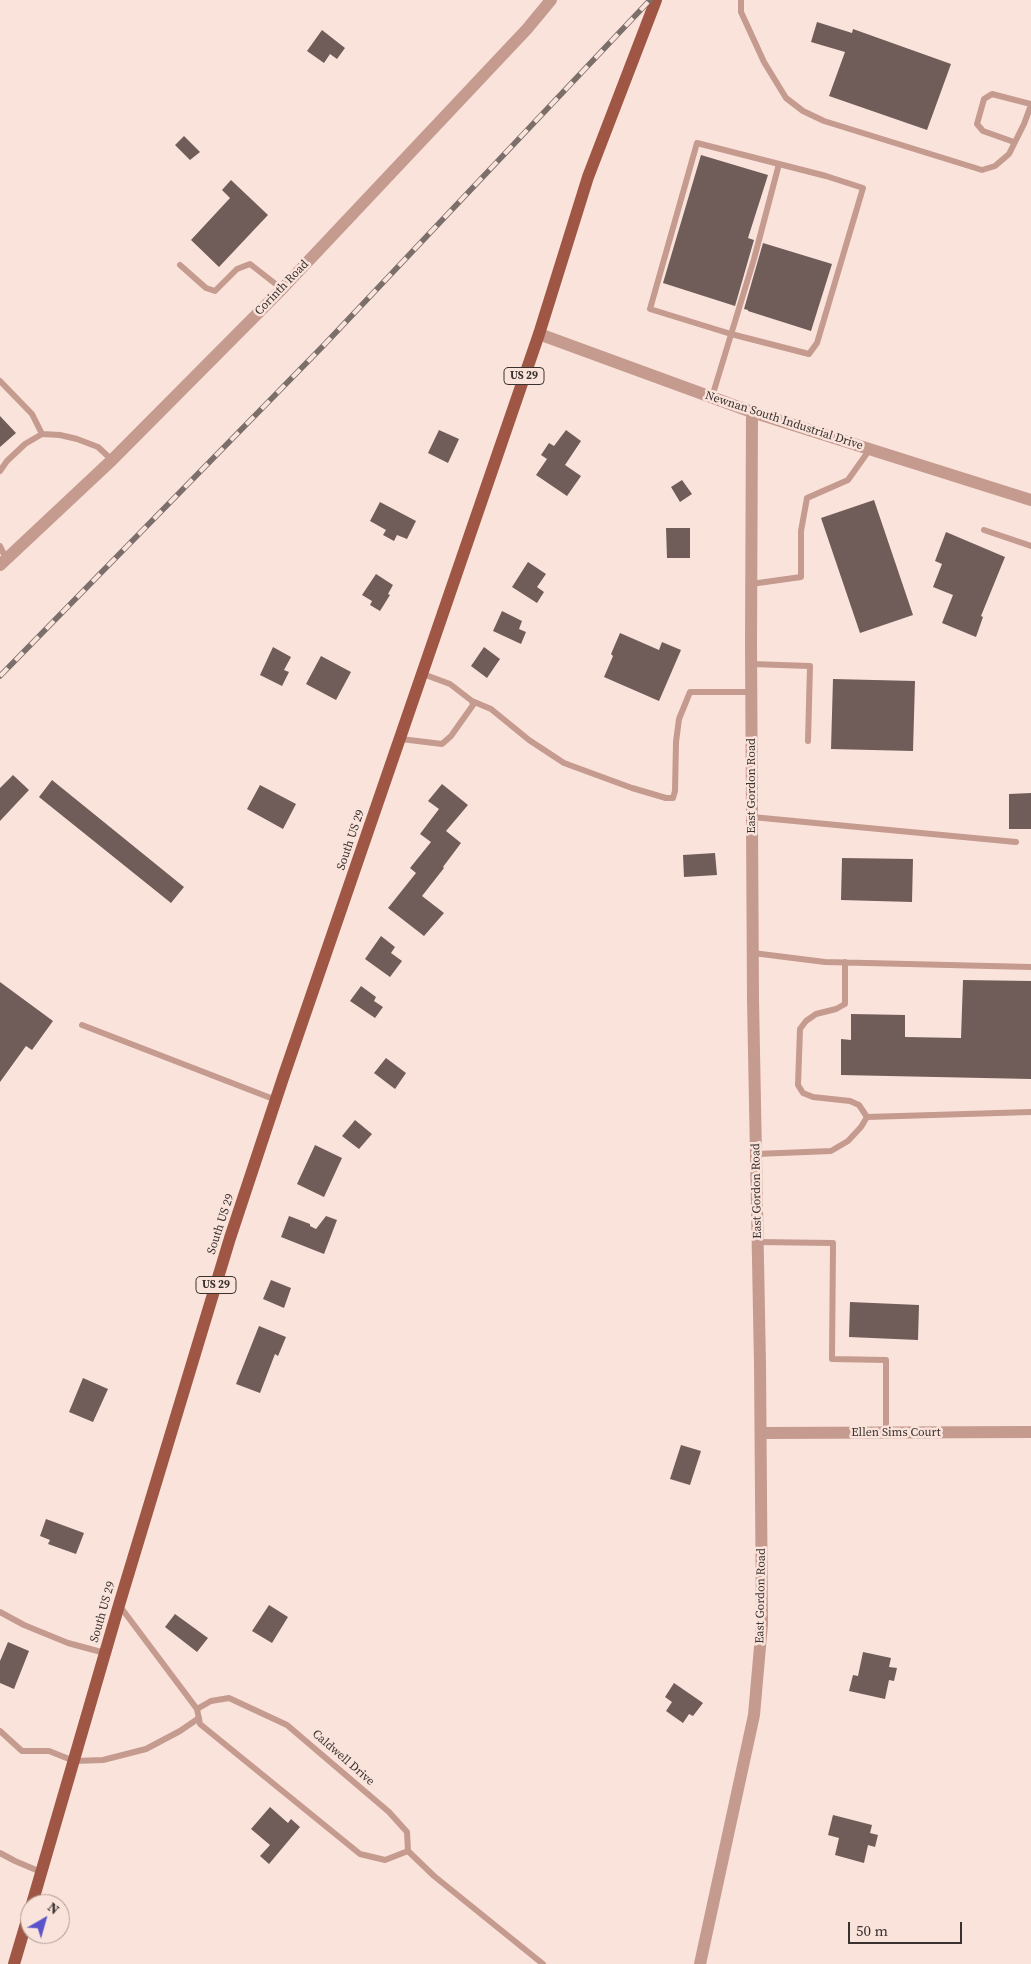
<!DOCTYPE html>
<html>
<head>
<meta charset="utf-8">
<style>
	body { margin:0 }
	#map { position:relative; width:1031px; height:1964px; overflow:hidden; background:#fae3db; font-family:"Source Serif 4",serif }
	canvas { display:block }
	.north { position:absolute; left:20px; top:1894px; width:50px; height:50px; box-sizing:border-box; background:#fae3db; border:1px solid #ad9c96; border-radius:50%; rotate:38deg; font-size:14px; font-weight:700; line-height:20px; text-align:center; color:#3a322f }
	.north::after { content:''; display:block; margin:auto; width:18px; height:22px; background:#5c52cb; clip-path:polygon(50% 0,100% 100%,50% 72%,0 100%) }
	.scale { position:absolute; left:848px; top:1922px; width:114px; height:22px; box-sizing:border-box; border:2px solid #3a322f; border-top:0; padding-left:6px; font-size:15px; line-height:18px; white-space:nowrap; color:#3a322f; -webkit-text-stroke:4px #fae3db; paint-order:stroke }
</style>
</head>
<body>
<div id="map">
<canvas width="1031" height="1964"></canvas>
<div class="north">N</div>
<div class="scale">50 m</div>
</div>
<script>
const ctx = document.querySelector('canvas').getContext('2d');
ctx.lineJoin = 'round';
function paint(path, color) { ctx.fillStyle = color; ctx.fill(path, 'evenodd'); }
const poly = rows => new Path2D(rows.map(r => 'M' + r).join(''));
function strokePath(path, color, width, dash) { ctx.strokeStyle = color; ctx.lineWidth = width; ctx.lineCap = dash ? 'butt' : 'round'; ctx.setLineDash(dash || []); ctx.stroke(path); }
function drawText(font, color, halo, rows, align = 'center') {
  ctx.font = font + ' "Source Serif 4",serif'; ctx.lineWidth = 5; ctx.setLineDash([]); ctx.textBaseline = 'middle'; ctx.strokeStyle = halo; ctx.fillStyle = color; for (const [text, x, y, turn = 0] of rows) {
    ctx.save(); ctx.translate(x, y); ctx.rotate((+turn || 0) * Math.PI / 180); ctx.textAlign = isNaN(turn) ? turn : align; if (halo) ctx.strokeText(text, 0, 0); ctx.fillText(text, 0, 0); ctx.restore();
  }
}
paint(poly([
	[817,22,852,33,853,29,951,64,927,130,829,96,845,52,811,42],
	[322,30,345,48,337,59,330,54,324,63,307,51],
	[184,136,200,152,190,160,175,145],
	[701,155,768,175,748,238,754,240,735,306,663,283],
	[231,180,268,215,219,267,191,240,230,198,222,190],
	[763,243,832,264,811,331,748,311,748,310,744,309],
	[0,416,16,433,0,447],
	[439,430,459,439,448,463,428,453],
	[566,430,581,441,565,465,581,476,567,496,536,475,547,459,541,455,549,443,554,446],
	[682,480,692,494,680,502,671,487],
	[874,500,913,615,860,633,821,518],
	[380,502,416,521,407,539,397,535,394,541,383,535,386,530,370,521],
	[666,528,690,528,690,558,667,558],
	[946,532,1005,557,981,616,983,617,976,637,942,623,953,595,933,587,942,564,935,561],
	[528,562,546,574,537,587,544,592,537,603,512,587],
	[376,574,393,585,388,594,390,595,380,611,370,605,372,601,362,595],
	[502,611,522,621,519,629,526,632,521,644,493,631],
	[620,633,659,650,662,642,681,650,659,701,604,677,613,656,611,654],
	[273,647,291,657,284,670,289,672,282,686,260,675],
	[484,647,500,659,487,678,471,666],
	[321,656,351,672,336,700,306,684],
	[833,679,915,681,913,751,831,749],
	[13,775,29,790,0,821,0,788],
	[52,780,184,887,171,903,39,797],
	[442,784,468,805,446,831,461,843,443,867,444,868,422,896,444,913,424,936,388,908,416,873,410,868,431,842,420,834,439,809,428,801],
	[260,785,296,804,283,829,247,809],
	[1031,793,1031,829,1009,829,1009,794],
	[715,853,717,875,684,877,683,855],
	[842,858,913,859,912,902,841,900],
	[381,936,395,947,391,953,402,961,390,977,365,959],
	[963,980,1031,981,1031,1079,841,1075,841,1039,851,1040,851,1014,905,1015,905,1037,961,1038],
	[0,982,53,1021,32,1050,26,1046,0,1082],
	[361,986,376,997,374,1001,383,1007,375,1018,350,1001],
	[386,1058,406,1073,395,1089,374,1073],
	[355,1120,372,1134,359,1149,342,1136],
	[315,1145,342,1158,324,1197,297,1184],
	[289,1216,310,1224,310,1226,316,1229,326,1216,337,1220,324,1254,281,1237],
	[271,1280,291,1288,284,1308,263,1299],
	[850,1302,919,1305,918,1340,849,1337],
	[259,1326,286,1337,278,1356,275,1354,260,1393,236,1384],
	[83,1378,108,1389,93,1422,69,1412],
	[681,1445,701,1451,690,1485,670,1479],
	[46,1519,84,1533,76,1554,48,1544,50,1540,40,1536],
	[269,1605,288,1617,272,1643,252,1631],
	[175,1614,208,1638,197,1652,165,1627],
	[8,1642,29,1651,14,1689,0,1683,0,1661],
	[863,1652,891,1658,889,1667,897,1668,894,1681,889,1680,885,1699,849,1691,853,1675,858,1676],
	[674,1683,703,1703,693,1716,689,1714,683,1723,666,1711,672,1702,665,1697],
	[270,1807,288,1823,291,1819,300,1827,269,1864,260,1856,270,1845,251,1829],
	[833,1815,872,1825,870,1833,878,1835,875,1847,868,1845,864,1863,835,1855,839,1838,828,1835]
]), '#705c59');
strokePath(poly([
	[741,0,741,12,764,62,786,98,803,111,824,121,982,170,995,166,1009,154,1024,124,1031,105],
	[1014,142,983,131,977,124,984,99,992,94,1031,104],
	[697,143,826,176,863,188,817,343,809,354,731,334,650,309,697,143],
	[180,265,206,288,215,291,237,269,250,264,282,289],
	[0,381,32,414,42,434],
	[712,397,754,259,779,164],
	[0,471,7,461,25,444,42,434,60,435,77,439,98,447,112,460],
	[984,530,1031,546],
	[0,546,6,559],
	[751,584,801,577,801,531,807,498,848,480,870,449],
	[751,664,810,666,808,741],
	[472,701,491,709,529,740,564,763,632,788,666,798,673,798,675,791,676,742,679,719,690,692,751,692],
	[401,739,442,744,451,736,473,705,472,701,450,684,423,674],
	[752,817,1016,842],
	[753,953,825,962,1031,967],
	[845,962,845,1004,836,1009,816,1014,806,1021,800,1029,798,1085,803,1093,813,1097,850,1101,859,1105,867,1117],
	[82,1025,276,1100],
	[756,1154,831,1151,848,1141,861,1127,867,1117,1031,1112],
	[758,1242,833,1243,832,1359,886,1360,886,1433],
	[119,1605,197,1709,211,1701,229,1698,287,1725,389,1812,407,1832,408,1851,434,1876,543,1964],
	[0,1612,24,1625,68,1643,105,1653],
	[197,1709,200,1724,360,1854,385,1860,408,1851],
	[0,1731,22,1751,49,1751,74,1761,103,1760,146,1749,180,1731,199,1718],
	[0,1853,15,1861,41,1872]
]), '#c59a8f', 6);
strokePath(poly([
	[539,334,752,412,1031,500],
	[761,1433,1031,1432],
	[700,1964,754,1715,762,1624,760,1364,753,999,751,643,752,412]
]), '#c59a8f', 12);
strokePath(poly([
	[0,565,112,460,282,289,527,29,551,0]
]), '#c59a8f', 12);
strokePath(poly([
	[32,1904,119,1605,230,1238,284,1075,539,334,588,177,656,0],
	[14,1964,30,1910]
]), '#a05644', 12);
const rail = poly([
	[0,676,324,345,650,0]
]);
strokePath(rail, '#7c6f6b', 5.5);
strokePath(rail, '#fae3db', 4, [11]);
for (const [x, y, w] of [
	[524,376,40],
	[216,1285,40]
]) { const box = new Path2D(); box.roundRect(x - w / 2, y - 8.5, w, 17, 4); ctx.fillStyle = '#fae3db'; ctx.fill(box); strokePath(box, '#3a322f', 1); }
drawText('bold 11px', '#3a322f', null, [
	["US 29",524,376],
	["US 29",216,1285]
]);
drawText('12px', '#3a322f', '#fae3db', [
	["Corinth Road",282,288,-46],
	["Newnan South Industrial Drive",784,421,18],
	["East Gordon Road",752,786,-90],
	["South US 29",351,840,-71],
	["East Gordon Road",757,1191,-91],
	["South US 29",221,1224,-72],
	["Ellen Sims Court",896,1433],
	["East Gordon Road",761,1596,-89],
	["South US 29",103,1612,-74],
	["Caldwell Drive",343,1758,41]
]);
</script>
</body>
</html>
